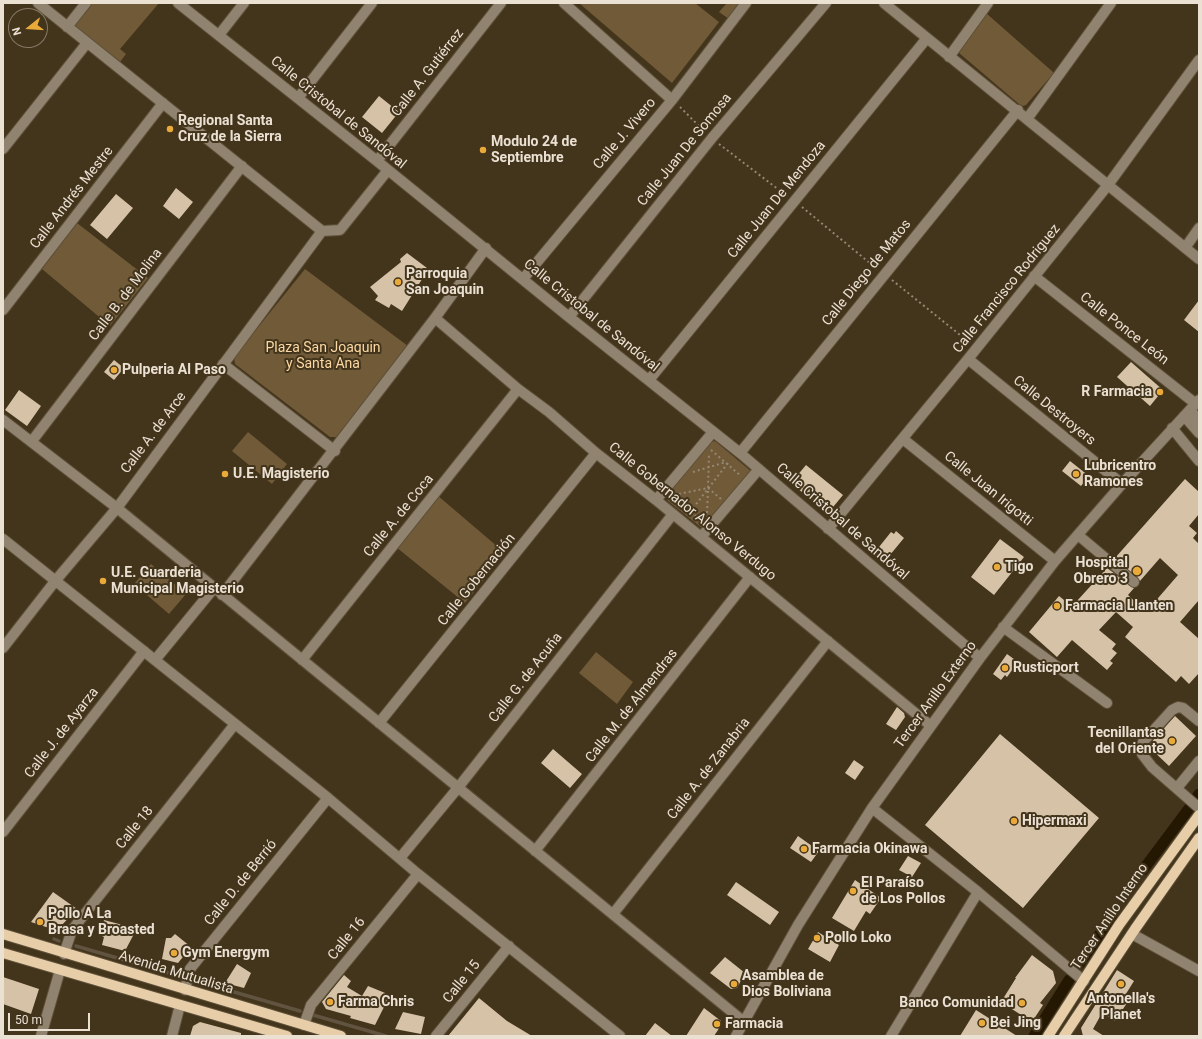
<!DOCTYPE html>
<html>
<head>
<meta charset="utf-8">
<style>
	body { margin:0 }
	#map { position:relative; width:1202px; height:1039px; overflow:hidden; background:#43341c; font-family:Roboto,sans-serif }
	canvas { display:block }
	.frame { position:absolute; inset:0; border:4px solid #ebe1d3; pointer-events:none }
	.north { position:absolute; left:8px; top:8px; width:40px; height:40px; box-sizing:border-box; background:#43341c; border:1px solid #867965; border-radius:50%; rotate:253deg; font-size:11px; font-weight:700; line-height:16px; text-align:center; color:#ebe1d3 }
	.north::after { content:''; display:block; margin:auto; width:14px; height:18px; background:#eaaa39; clip-path:polygon(50% 0,100% 100%,50% 72%,0 100%) }
	.scale { position:absolute; left:8px; top:1013px; width:82px; height:18px; box-sizing:border-box; border:2px solid #ebe1d3; border-top:0; padding-left:5px; font-size:12px; line-height:14px; white-space:nowrap; color:#ebe1d3; -webkit-text-stroke:3px #43341c; paint-order:stroke }
</style>
</head>
<body>
<div id="map">
<canvas width="1202" height="1039"></canvas>
<div class="frame"></div>
<div class="north">N</div>
<div class="scale">50 m</div>
</div>
<script>
const ctx = document.querySelector('canvas').getContext('2d');
ctx.lineJoin = 'round';
function paint(path, color) { ctx.fillStyle = color; ctx.fill(path, 'evenodd'); }
const poly = rows => new Path2D(rows.map(r => 'M' + r).join(''));
function strokePath(path, color, width, dash) { ctx.strokeStyle = color; ctx.lineWidth = width; ctx.lineCap = dash ? 'butt' : 'round'; ctx.setLineDash(dash || []); ctx.stroke(path); }
function drawText(font, color, halo, rows, align = 'center') {
  ctx.font = font + ' Roboto,sans-serif'; ctx.lineWidth = 4; ctx.setLineDash([]); ctx.textBaseline = 'middle'; ctx.strokeStyle = halo; ctx.fillStyle = color; for (const [text, x, y, turn = 0] of rows) {
    ctx.save(); ctx.translate(x, y); ctx.rotate((+turn || 0) * Math.PI / 180); ctx.textAlign = isNaN(turn) ? turn : align; if (halo) ctx.strokeText(text, 0, 0); ctx.fillText(text, 0, 0); ctx.restore();
  }
}
paint(poly([
	[90,3,159,3,120,49,126,54,120,62,73,25],
	[579,3,695,3,719,22,672,83],
	[727,3,741,3,729,19,719,12],
	[986,13,1053,72,1053,74,1026,105,1023,106,1019,104,959,53,960,49],
	[77,223,148,278,110,326,42,269],
	[305,269,408,346,337,437,330,437,235,364,234,357],
	[248,432,287,464,272,484,232,451],
	[715,441,752,472,703,529,668,501,665,493,710,442],
	[437,495,505,553,465,603,396,547],
	[151,564,186,594,169,614,134,584],
	[596,652,633,682,617,704,579,673]
]), '#715a37');
strokePath(poly([
	[54,939,59,941],
	[76,946,179,976],
	[196,981,300,1011],
	[313,1015,386,1036]
]), '#605441', 3.5);
strokePath(poly([
	[1196,798,1199,794],
	[1143,870,1190,807],
	[1079,964,1111,918],
	[1034,1036,1069,980]
]), '#251803', 11);
paint(poly([
	[379,96,399,112,382,133,362,117],
	[176,188,193,202,179,219,163,206],
	[116,194,133,208,107,239,90,225],
	[407,253,431,271,426,278,424,276,402,311,391,304,389,308,375,300,378,296,370,287,401,262,400,259],
	[1199,300,1199,332,1184,320],
	[114,360,124,368,114,380,104,372],
	[1131,362,1163,390,1150,406,1117,377],
	[19,390,41,406,27,426,5,410],
	[1070,461,1089,476,1081,486,1062,471],
	[806,465,843,495,829,512,825,511,791,483],
	[1185,479,1199,492,1199,514,1189,526,1197,533,1193,538,1199,544,1199,600,1180,622,1199,639,1199,673,1189,684,1181,676,1176,682,1125,637,1133,627,1116,612,1099,630,1116,644,1112,649,1117,653,1110,661,1113,663,1107,670,1072,640,1057,657,1029,632,1059,596,1069,604,1072,599,1076,602,1107,568,1134,588,1128,595,1146,612,1178,575,1160,558,1140,581,1115,558],
	[896,531,904,538,885,561,875,552,891,532,894,534],
	[1000,539,1024,557,994,595,971,577],
	[1007,654,1018,662,1007,677,1005,675,1001,680,993,674],
	[897,707,904,713,905,717,896,730,886,724],
	[1175,716,1196,736,1169,766,1148,746],
	[1000,734,1099,818,1023,908,925,825],
	[553,749,582,774,570,788,541,763],
	[854,760,864,767,855,780,845,773],
	[798,836,819,851,811,862,790,848],
	[908,856,921,863,912,877,899,870],
	[855,880,881,898,870,914,866,911,854,931,832,918],
	[736,882,779,912,770,925,727,895],
	[53,892,77,909,61,926,53,922,49,928,31,922],
	[104,920,119,924,135,932,125,951,102,945,104,937,100,935],
	[818,932,839,945,830,962,808,949],
	[175,934,191,947,178,963,162,959,166,938,171,938],
	[1032,955,1053,971,1056,983,1040,1003,1043,1005,1032,1022,1001,1002,1016,978,1015,978],
	[725,957,745,973,737,988,731,989,710,973],
	[237,964,251,973,244,988,225,983],
	[1117,970,1134,981,1124,997,1129,1000,1115,1021,1102,1013,1093,1029,1104,1036,1083,1036,1081,1028],
	[344,975,351,981,347,987,362,996,368,986,390,995,375,1025,350,1018,351,1016,326,1009,322,1002],
	[3,977,39,989,31,1014,3,1004],
	[479,998,507,1021,532,1036,448,1036],
	[704,1008,721,1021,718,1030,714,1036,686,1036],
	[976,1010,1017,1036,960,1036],
	[403,1012,425,1017,421,1034,395,1029],
	[200,1022,241,1033,241,1036,190,1036,193,1026],
	[655,1023,672,1036,645,1036]
]), '#d6c3a7');
const minor = poly([
	[38,3,322,231],
	[178,3,377,161,569,317,740,453,980,658],
	[564,3,672,100],
	[884,3,1199,259],
	[67,27,86,3],
	[219,35,244,3],
	[949,57,988,3],
	[298,98,372,3],
	[1027,119,1111,3],
	[3,149,87,43],
	[377,161,501,3],
	[322,231,340,230,388,170],
	[1185,248,1199,228],
	[1034,276,1196,404],
	[523,279,672,100,746,3],
	[3,310,163,103],
	[569,317,712,138,826,3],
	[435,318,518,389,549,412,596,453,656,500,931,726],
	[968,359,1122,484],
	[223,364,335,451],
	[649,380,927,38],
	[1190,410,1199,420],
	[1184,416,1199,433],
	[3,420,117,508,743,1021],
	[1172,428,1199,461],
	[903,439,1055,561],
	[32,441,242,166],
	[740,453,1018,110],
	[656,500,713,432],
	[828,529,968,359,1108,185,1199,60],
	[1078,535,1134,582],
	[701,537,759,469],
	[3,539,328,798,418,874,620,1036],
	[222,595,435,318,486,248],
	[1003,627,1107,703],
	[3,648,56,580,117,508,322,231],
	[155,660,214,588],
	[302,660,518,389],
	[1199,721,1183,708,1178,707,1172,710,1143,742,1141,748,1142,754,1152,767,1199,808],
	[379,723,596,453],
	[1177,788,1199,761],
	[872,808,978,892,1084,981],
	[3,832,144,651],
	[535,851,750,577],
	[400,858,457,789,673,514],
	[613,914,828,641],
	[1132,934,1199,971],
	[64,954,72,930,235,724],
	[185,990,190,969,328,798],
	[304,1025,311,1005,418,874],
	[41,1036,60,970],
	[172,1036,180,1005],
	[436,1036,509,946],
	[736,1036,798,925,872,808,980,658,1055,561,1122,484,1199,400],
	[891,1036,978,892]
]);
const major = poly([
	[3,934,341,1036],
	[3,953,287,1036],
	[1048,1036,1119,925,1199,815],
	[1064,1036,1135,929,1199,838]
]);
strokePath(minor, '#5e5039', 12);
strokePath(major, '#5e5039', 12);
strokePath(poly([
	[680,107,705,132],
	[719,144,787,196],
	[802,207,877,269],
	[892,280,970,343],
	[711,450,741,476],
	[693,472,726,462],
	[708,488,721,499],
	[674,495,708,488,709,453],
	[671,497,702,521],
	[690,512,728,463],
	[707,513,708,490]
]), '#948774', 2, [2, 3]);
strokePath(minor, '#908370', 10);
strokePath(major, '#e8cea8', 10);
for (const [x, y, r, color] of [
	[170,129,4,"#eaaa39"],
	[483,150,4,"#eaaa39"],
	[398,282,4,"#eaaa39"],
	[114,370,4,"#eaaa39"],
	[1160,392,4,"#eaaa39"],
	[225,474,4,"#eaaa39"],
	[1076,474,4,"#eaaa39"],
	[997,567,4,"#eaaa39"],
	[1137,571,5,"#eaaa39"],
	[103,581,4,"#eaaa39"],
	[1057,606,4,"#eaaa39"],
	[1005,668,4,"#eaaa39"],
	[1172,741,4,"#eaaa39"],
	[1014,821,4,"#eaaa39"],
	[804,849,4,"#eaaa39"],
	[853,891,4,"#eaaa39"],
	[40,922,4,"#eaaa39"],
	[817,938,4,"#eaaa39"],
	[174,953,4,"#eaaa39"],
	[734,984,4,"#eaaa39"],
	[1121,984,4,"#eaaa39"],
	[330,1002,4,"#eaaa39"],
	[1022,1003,4,"#eaaa39"],
	[982,1023,4,"#eaaa39"],
	[717,1024,4,"#eaaa39"]
]) { const dot = new Path2D(); dot.arc(x, y, r, 0, 2 * Math.PI); ctx.fillStyle = color; ctx.fill(dot); strokePath(dot, '#43341c', 1.5); }
drawText('14px', '#ebe1d3', '#43341c', [
	["Calle A. Gutiérrez",428,73,-52],
	["Calle Cristobal de Sandóval",338,113,39],
	["Calle J. Vivero",625,134,-50],
	["Calle Juan De Somosa",685,150,-51],
	["Calle Andrés Mestre",72,198,-52],
	["Calle Juan De Mendoza",777,200,-51],
	["Calle Diego de Matos",867,273,-51],
	["Calle Francisco Rodriguez",1007,289,-51],
	["Calle B. de Molina",126,295,-53],
	["Calle Cristobal de Sandóval",591,316,39],
	["Calle Ponce León",1124,329,38],
	["Calle Destroyers",1054,411,39],
	["Calle A. de Arce",154,433,-53],
	["Calle Juan Irigotti",988,489,39],
	["Calle Gobernador Alonso Verdugo",692,512,39],
	["Calle A. de Coca",399,516,-51],
	["Calle Cristobal de Sandóval",842,522,41],
	["Calle Gobernación",477,580,-51],
	["Calle G. de Acuña",526,678,-52],
	["Tercer Anillo Externo",936,695,-54],
	["Calle M. de Almendras",632,706,-52],
	["Calle J. de Ayarza",62,733,-52],
	["Calle A. de Zanabria",709,769,-52],
	["Calle 18",135,828,-51],
	["Calle D. de Berrió",241,883,-51],
	["Tercer Anillo Interno",1110,917,-56],
	["Calle 16",347,939,-51],
	["Avenida Mutualista",176,973,17],
	["Calle 15",462,982,-51]
]);
drawText('bold 14px', '#ebe1d3', '#43341c', [
	["Regional Santa",178,121],
	["Cruz de la Sierra",178,137],
	["Modulo 24 de",491,142],
	["Septiembre",491,158],
	["Parroquia",406,274],
	["San Joaquin",406,290],
	["Pulperia Al Paso",122,370],
	["R Farmacia",1152,392,"right"],
	["Lubricentro",1084,466],
	["Ramones",1084,482],
	["U.E. Magisterio",233,474],
	["Hospital",1128,563,"right"],
	["Obrero 3",1128,579,"right"],
	["Tigo",1005,567],
	["U.E. Guarderia",111,573],
	["Municipal Magisterio",111,589],
	["Farmacia Llanten",1065,606],
	["Rusticport",1013,668],
	["Tecnillantas",1164,733,"right"],
	["del Oriente",1164,749,"right"],
	["Hipermaxi",1022,821],
	["Farmacia Okinawa",812,849],
	["El Paraíso",861,883],
	["de Los Pollos",861,899],
	["Pollo A La",48,914],
	["Brasa y Broasted",48,930],
	["Pollo Loko",825,938],
	["Gym Energym",182,953],
	["Asamblea de",742,976],
	["Dios Boliviana",742,992],
	["Antonella's",1121,999,"center"],
	["Planet",1121,1015,"center"],
	["Farma Chris",338,1002],
	["Banco Comunidad",1014,1003,"right"],
	["Bei Jing",990,1023],
	["Farmacia",725,1024]
], 'left');
drawText('14px', '#fcd9a4', '#43341c', [
	["Plaza San Joaquin",323,348],
	["y Santa Ana",323,364]
]);
</script>
</body>
</html>
